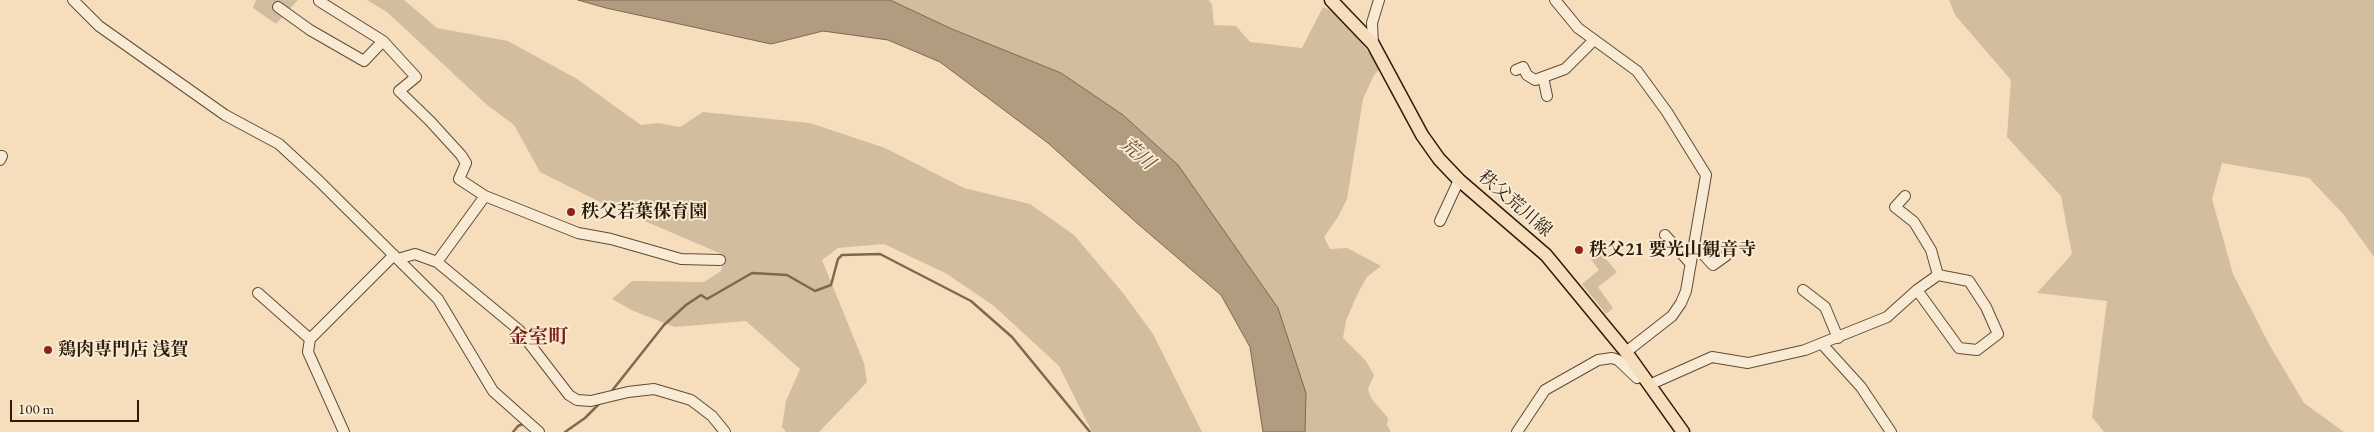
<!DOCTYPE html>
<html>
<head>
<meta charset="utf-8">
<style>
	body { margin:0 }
	#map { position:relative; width:2374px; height:432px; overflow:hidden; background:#f6debd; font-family:"EB Garamond",serif }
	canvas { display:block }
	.scale { position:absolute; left:10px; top:400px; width:129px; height:22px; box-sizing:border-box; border:2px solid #2b1c0a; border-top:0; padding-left:6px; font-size:15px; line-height:18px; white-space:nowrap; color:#2b1c0a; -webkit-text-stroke:4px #f9ead4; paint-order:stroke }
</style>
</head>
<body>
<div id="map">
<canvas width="2374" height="432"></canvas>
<div class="scale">100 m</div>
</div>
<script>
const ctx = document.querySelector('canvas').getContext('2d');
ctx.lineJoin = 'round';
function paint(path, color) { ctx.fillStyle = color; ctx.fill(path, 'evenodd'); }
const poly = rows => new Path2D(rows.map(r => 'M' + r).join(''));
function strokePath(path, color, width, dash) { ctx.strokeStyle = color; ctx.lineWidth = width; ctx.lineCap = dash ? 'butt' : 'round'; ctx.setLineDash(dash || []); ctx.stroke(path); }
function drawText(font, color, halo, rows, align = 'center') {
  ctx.font = font + ' "EB Garamond","Noto Serif JP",serif'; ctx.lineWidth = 4; ctx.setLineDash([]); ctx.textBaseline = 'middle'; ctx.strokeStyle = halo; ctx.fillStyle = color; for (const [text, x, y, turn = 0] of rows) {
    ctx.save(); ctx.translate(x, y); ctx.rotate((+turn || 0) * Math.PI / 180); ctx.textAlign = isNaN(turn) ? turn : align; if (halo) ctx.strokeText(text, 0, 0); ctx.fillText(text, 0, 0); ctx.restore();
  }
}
paint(poly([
	[256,0,298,0,276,24,253,8],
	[367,0,404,0,437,28,508,41,577,79,641,125,658,123,680,127,703,112,810,123,885,148,964,188,1030,204,1074,235,1123,293,1153,334,1202,432,1092,432,1059,366,994,306,947,274,884,244,838,248,822,260,864,363,867,382,819,432,786,432,782,427,786,401,800,369,746,321,675,327,631,310,612,299,632,281,704,282,721,271,724,255,598,201,540,172,514,125,486,104,387,12],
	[890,0,1209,0,1212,5,1214,25,1236,26,1250,42,1302,48,1323,7,1338,13,1381,68,1374,75,1363,99,1347,199,1338,217,1324,237,1330,249,1347,248,1381,266,1367,277,1357,295,1346,321,1343,338,1366,361,1374,375,1368,389,1371,398,1388,418,1387,425,1391,432,1305,432,1306,393,1061,73,952,29],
	[1949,0,2374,0,2374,257,2344,215,2309,178,2222,163,2212,199,2233,274,2269,344,2304,403,2344,432,2104,432,2092,417,2107,301,2037,293,2072,254,2061,196,2007,137,2011,80,1955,15],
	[1600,252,1617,272,1598,287,1613,308,1606,314,1582,284,1599,270,1590,258]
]), '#d3bd9f');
const water = poly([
	[578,0,890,0,952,29,1061,73,1123,115,1178,165,1278,308,1306,393,1305,432,1263,432,1250,347,1221,295,1138,224,1048,143,940,62,888,40,823,31,771,44,606,8,578,0]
]);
paint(water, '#b19c80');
strokePath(water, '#7b6951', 1);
strokePath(poly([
	[611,392,664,325,686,305,701,295,707,299,752,273,787,275,815,291,831,285,838,259,842,255,880,254,971,301,1012,337,1090,432],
	[513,432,518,426,525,423],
	[565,432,585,418,600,403]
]), '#7b6951', 2.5);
const minor = poly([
	[73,0,99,26,225,115,279,144,318,180,438,299,493,391,539,432],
	[1555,0,1578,28,1637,71,1667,112,1706,175,1686,291,1681,303,1672,316,1626,352],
	[319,1,383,41,416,77,399,91,430,121,461,155,466,163,459,179,485,196],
	[278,7,310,30,364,61,383,41],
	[1373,44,1372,23,1379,0],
	[1516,70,1523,67,1527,75,1535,80,1565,69,1594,40],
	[1543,77,1547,96],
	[0,156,2,156,0,160],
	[1905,196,1895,207,1914,222,1931,250,1938,275],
	[1440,221,1459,180],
	[1665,235,1690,263],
	[1693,247,1701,252,1713,265,1727,255],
	[398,259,415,254,437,262,519,330,569,395,577,400,591,401,628,392,654,389,691,400,712,416,725,432],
	[437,262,485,196,578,233,611,239,681,259,720,260],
	[1803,290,1825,307,1838,338],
	[258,293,310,339],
	[1822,344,1861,387,1891,432],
	[1649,385,1712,357,1748,363,1805,350,1887,317,1917,290,1959,348,1977,350,1998,334,1986,307,1969,281,1938,275,1917,290],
	[344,432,308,352,310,339,394,255],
	[1517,432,1545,390,1598,360,1612,358,1618,360,1637,378,1642,375]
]);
const major = poly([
	[1331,0,1373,44,1422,135,1439,159,1459,180,1546,255,1626,352,1683,432]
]);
strokePath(minor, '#5e4c37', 12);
strokePath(major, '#2b1c0a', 15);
strokePath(minor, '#f9ead4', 10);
strokePath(major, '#f6debd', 12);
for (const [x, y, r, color] of [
	[571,212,5,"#8f2418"],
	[1579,250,5,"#8f2418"],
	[48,350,5,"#8f2418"]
]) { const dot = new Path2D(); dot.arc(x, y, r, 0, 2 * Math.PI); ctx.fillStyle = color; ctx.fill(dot); strokePath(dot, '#f9ead4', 2); }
drawText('18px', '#2b1c0a', '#f9ead4', [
	["秩父荒川線",1515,204,41]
]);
drawText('bold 18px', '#2b1c0a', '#f9ead4', [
	["秩父若葉保育園",581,212],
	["秩父21 要光山観音寺",1589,250],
	["鶏肉専門店 浅賀",58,350]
], 'left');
drawText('italic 19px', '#614f39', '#f9ead4', [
	["荒川",1137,154,40]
]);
drawText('bold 20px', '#7a1f14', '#f9ead4', [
	["金室町",538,338]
]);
</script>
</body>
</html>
